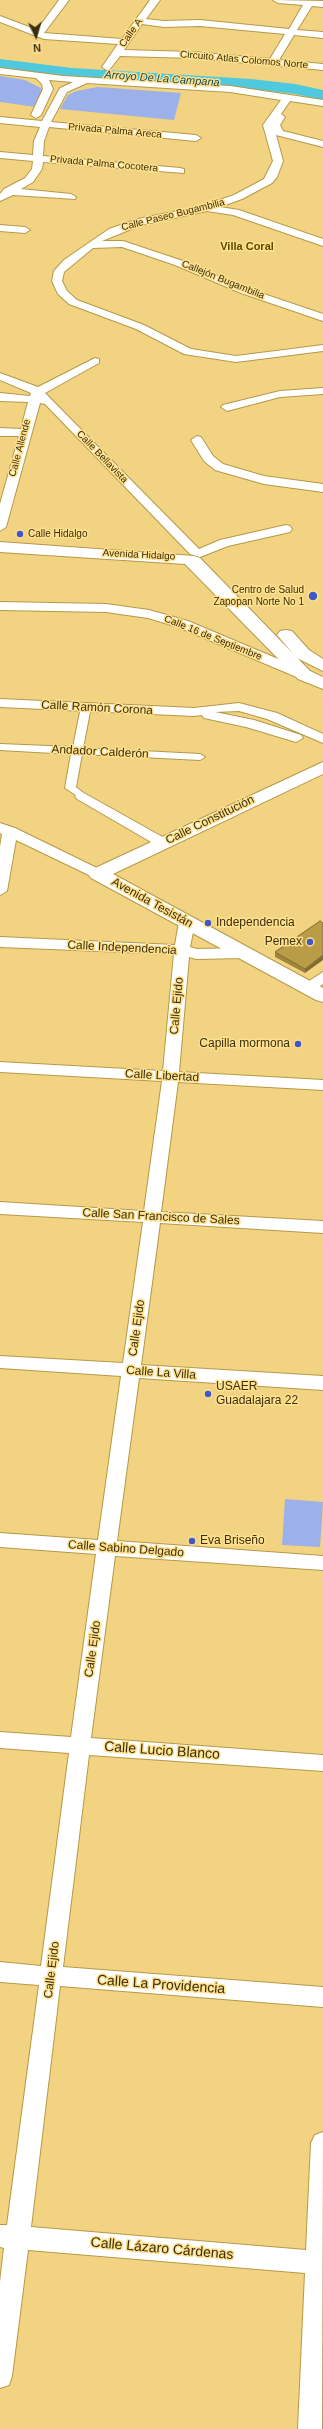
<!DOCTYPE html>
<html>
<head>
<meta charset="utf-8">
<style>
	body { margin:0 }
	#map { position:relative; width:323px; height:2429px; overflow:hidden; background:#f1d381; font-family:Helvetica,sans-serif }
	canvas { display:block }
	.north { position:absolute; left:16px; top:16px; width:40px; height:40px; -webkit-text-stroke:3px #ffe08e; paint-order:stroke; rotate:175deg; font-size:11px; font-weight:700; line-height:16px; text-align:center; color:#3b2f0b }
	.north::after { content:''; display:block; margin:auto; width:14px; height:18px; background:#3b2f0b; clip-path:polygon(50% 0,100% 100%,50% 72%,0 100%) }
</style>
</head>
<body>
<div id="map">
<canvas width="323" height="2429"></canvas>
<div class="north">N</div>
</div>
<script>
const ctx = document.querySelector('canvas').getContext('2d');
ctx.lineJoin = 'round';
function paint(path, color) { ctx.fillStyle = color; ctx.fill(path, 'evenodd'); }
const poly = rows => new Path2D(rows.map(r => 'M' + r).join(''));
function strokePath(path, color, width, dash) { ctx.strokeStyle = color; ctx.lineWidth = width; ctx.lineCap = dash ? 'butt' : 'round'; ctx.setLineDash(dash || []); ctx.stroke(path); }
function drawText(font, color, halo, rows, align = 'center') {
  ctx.font = font + ' Helvetica,sans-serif'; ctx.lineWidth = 3; ctx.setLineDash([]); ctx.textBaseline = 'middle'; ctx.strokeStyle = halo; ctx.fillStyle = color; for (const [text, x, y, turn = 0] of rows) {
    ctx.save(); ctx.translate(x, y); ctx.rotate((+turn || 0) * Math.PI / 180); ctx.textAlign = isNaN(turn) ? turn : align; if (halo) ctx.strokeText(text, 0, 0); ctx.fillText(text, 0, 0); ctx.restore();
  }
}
paint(poly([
	[0,76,25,80,41,88,43,93,36,107,0,102],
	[98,87,181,93,174,120,60,109,68,95,76,91],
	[285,1499,323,1502,320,1547,282,1545]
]), '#9cb0e9');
paint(poly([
	[0,59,72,68,251,79,295,84,323,90,323,100,295,94,251,89,72,78,0,69,0,59]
]), '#4fc9dd');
const pedestrian = poly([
	[86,704,91,707,83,748,200,754,205,757,200,760,82,754,76,787,87,796,82,799,65,788,71,754,0,750,0,744,73,747,81,707,86,704]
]);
const minor = poly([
	[59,0,69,0,44,33,122,39,150,0,160,0,146,19,164,21,200,20,289,29,303,5,278,3,273,0,323,1,323,7,312,6,297,30,323,32,323,38,294,35,279,60,323,64,323,70,193,58,120,56,110,69,107,70,102,67,118,44,44,39,0,22,0,16,37,30,59,0],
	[142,24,164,27,200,26,285,34,270,59,193,52,124,50,142,24],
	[0,68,63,76,230,86,323,100,323,106,290,101,281,114,285,117,280,125,283,131,323,141,323,147,276,135,283,161,277,177,272,183,242,199,220,207,239,210,323,239,323,246,233,215,207,211,141,225,102,241,123,241,183,261,249,289,323,314,323,321,241,293,175,265,122,247,93,248,64,272,62,281,67,291,77,300,144,325,191,349,236,356,323,345,323,351,236,362,184,354,136,329,69,304,58,294,52,281,54,271,64,260,109,229,138,219,202,206,234,195,264,179,273,161,263,125,281,100,230,92,87,83,67,92,51,122,196,135,201,138,196,141,49,127,44,141,43,156,180,168,184,169,184,173,43,162,42,169,33,182,21,189,71,194,76,197,75,199,13,195,0,201,0,194,4,189,25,178,32,169,33,161,0,158,0,152,33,155,34,141,40,127,0,123,0,117,42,121,60,88,73,82,49,80,53,89,41,115,36,118,31,115,43,89,42,84,36,78,0,74,0,68],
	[0,225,25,227,30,230,25,233,0,231,0,225],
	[95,358,99,359,99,363,45,393,199,549,220,540,286,525,290,526,292,529,290,532,228,546,200,557,190,554,45,404,40,403,6,527,0,531,0,504,19,436,0,436,0,428,21,429,28,402,0,401,0,393,30,396,31,393,0,380,0,373,38,387,95,358],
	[323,388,323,394,280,397,227,411,221,407,223,405,280,391,323,388],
	[197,436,201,437,213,456,223,464,264,476,323,484,323,492,264,484,215,470,204,461,191,440,197,436],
	[0,602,106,604,149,610,188,621,309,672,311,675,304,679,299,678,178,627,148,618,106,612,0,610,0,602],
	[0,699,194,708,239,703,277,713,323,734,323,743,267,719,239,711,215,712,254,720,301,735,303,738,296,742,246,727,204,718,202,715,194,716,0,707,0,699],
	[82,792,168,840,170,843,163,847,158,846,77,799,75,796,77,793,82,792],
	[0,823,15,828,103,871,105,874,103,877,93,877,16,840,7,891,0,895,0,847,2,834,0,833,0,823],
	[187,917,195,922,190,947,197,949,244,948,252,953,244,958,196,959,189,957,179,1072,323,1080,323,1090,178,1082,161,1212,323,1221,323,1233,160,1223,141,1365,323,1376,323,1390,139,1378,117,1541,323,1556,323,1570,115,1556,91,1738,323,1755,323,1771,89,1755,63,1967,323,1987,323,2007,60,1986,31,2227,306,2250,311,2143,315,2135,323,2132,322,2429,298,2429,305,2273,28,2250,12,2376,9,2385,0,2388,0,2282,4,2248,0,2247,0,2225,7,2225,39,1985,0,1982,0,1962,41,1966,69,1753,0,1748,0,1732,71,1737,96,1554,0,1547,0,1533,98,1540,121,1376,0,1368,0,1356,123,1363,143,1222,0,1214,0,1202,144,1211,162,1081,0,1072,0,1062,163,1071,174,954,0,947,0,937,175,945,179,922,187,917],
	[323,972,323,984,313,991,303,991,300,988,303,985,323,972]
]);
const secondary = poly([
	[0,542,194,556,200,558,310,671,323,677,323,689,298,679,185,564,0,552,0,542],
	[286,630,292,631,309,650,323,659,323,671,297,658,277,635,280,631,286,630],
	[323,762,323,774,113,874,323,988,323,1002,316,1000,91,878,88,874,91,870,323,762]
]);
strokePath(pedestrian, '#b69947', 2);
strokePath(minor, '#b69947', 2);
strokePath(secondary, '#b69947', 2);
paint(pedestrian, '#fff');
paint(minor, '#fff');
paint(secondary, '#fff');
paint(poly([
	[320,921,305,973,275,957,275,952]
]), '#a0863d');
paint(poly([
	[323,955,323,960,305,973,305,969]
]), '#826d32');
const building = poly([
	[320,921,323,923,323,955,305,969,275,952,320,921]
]);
paint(building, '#ba9c47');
strokePath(building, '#826d32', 1);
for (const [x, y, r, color] of [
	[20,534,4,"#3f57ca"],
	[313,596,5,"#3f57ca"],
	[208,923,4,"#3f57ca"],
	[310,942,4,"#3f57ca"],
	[298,1044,4,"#3f57ca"],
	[208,1394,4,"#3f57ca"],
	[192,1541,4,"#3f57ca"]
]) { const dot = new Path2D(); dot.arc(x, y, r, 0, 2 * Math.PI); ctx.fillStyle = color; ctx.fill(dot); strokePath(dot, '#ffe08e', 1.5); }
drawText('10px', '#3b2f0b', '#ffe08e', [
	["Calle A",131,33,-55],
	["Circuito Atlas Colomos Norte",244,60,5],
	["Privada Palma Areca",115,131,5],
	["Privada Palma Cocotera",104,164,5],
	["Calle Paseo Bugambilia",173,215,-14],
	["Callejón Bugambilia",223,280,22],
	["Calle Allende",20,448,-75],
	["Calle Bellavista",102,457,46],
	["Avenida Hidalgo",139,555,3],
	["Calle 16 de Septiembre",213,638,22]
]);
drawText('10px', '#3b2f0b', '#ffe08e', [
	["Calle Hidalgo",28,534],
	["Centro de Salud",304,590,"right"],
	["Zapopan Norte No 1",304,602,"right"]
], 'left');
drawText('italic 11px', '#144a52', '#ffe08e', [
	["Arroyo De La Campana",162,79,4]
]);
drawText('bold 11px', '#5f4a01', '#ffe08e', [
	["Villa Coral",247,247]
]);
drawText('12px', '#3b2f0b', '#ffe08e', [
	["Calle Ramón Corona",97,708,3],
	["Andador Calderón",100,752,3],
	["Calle Constitución",210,820,-26],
	["Avenida Tesistán",152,903,29],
	["Calle Independencia",122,948,3],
	["Calle Ejido",177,1006,-85],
	["Calle Libertad",162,1076,3],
	["Calle San Francisco de Sales",161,1217,3],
	["Calle Ejido",137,1328,-82],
	["Calle La Villa",161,1373,4],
	["Calle Sabino Delgado",126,1549,4],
	["Calle Ejido",93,1649,-82],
	["Calle Ejido",52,1970,-83]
]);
drawText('12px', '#3b2f0b', '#ffe08e', [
	["Independencia",216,923],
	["Pemex",302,942,"right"],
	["Capilla mormona",290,1044,"right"],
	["USAER",216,1387],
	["Guadalajara 22",216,1401],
	["Eva Briseño",200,1541]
], 'left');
drawText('14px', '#3b2f0b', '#ffe08e', [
	["Calle Lucio Blanco",162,1751,4],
	["Calle La Providencia",161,1985,4],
	["Calle Lázaro Cárdenas",162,2249,5]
]);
</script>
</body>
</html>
